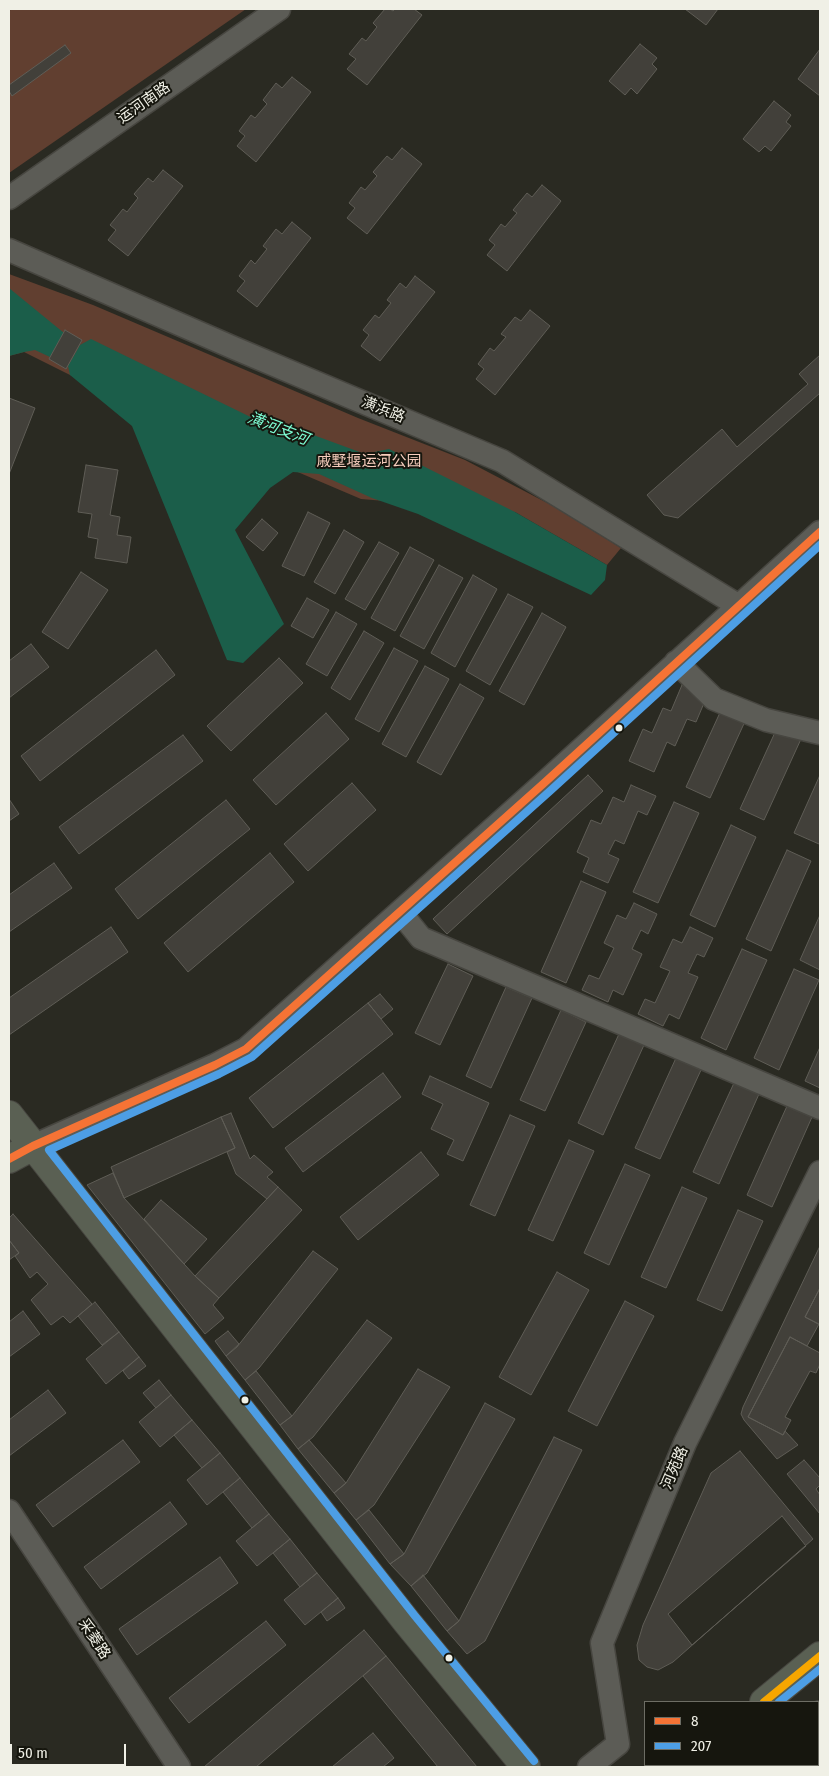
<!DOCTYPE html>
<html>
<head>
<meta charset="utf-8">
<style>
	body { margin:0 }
	#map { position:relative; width:829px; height:1776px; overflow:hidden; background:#2a2a22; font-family:"Fira Sans Condensed",sans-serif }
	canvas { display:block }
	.frame { position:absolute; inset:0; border:10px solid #f0f0e6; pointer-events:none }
	.legend { position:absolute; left:644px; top:1701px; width:175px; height:65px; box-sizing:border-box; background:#16160e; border:1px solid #6d6d64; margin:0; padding:6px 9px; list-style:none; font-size:15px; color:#f0f0e6 }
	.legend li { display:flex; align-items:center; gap:10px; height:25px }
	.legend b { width:25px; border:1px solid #6d6d64 }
	.scale { position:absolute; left:10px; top:1744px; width:116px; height:22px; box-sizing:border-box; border:2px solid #f0f0e6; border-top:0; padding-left:6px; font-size:15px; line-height:18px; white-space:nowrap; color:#f0f0e6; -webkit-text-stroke:4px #16160e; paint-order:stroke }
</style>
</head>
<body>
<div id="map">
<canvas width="829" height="1776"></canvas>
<div class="frame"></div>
<ul class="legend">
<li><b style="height:6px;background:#f57335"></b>8</li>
<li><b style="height:6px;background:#4d9ee5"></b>207</li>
</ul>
<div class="scale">50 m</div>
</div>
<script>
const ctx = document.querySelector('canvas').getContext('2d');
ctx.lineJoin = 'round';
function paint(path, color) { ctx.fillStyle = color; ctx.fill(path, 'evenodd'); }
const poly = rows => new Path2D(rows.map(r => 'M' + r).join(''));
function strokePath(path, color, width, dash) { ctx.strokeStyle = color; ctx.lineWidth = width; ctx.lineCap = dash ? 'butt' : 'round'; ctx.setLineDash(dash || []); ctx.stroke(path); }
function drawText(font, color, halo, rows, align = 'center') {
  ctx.font = font + ' "Fira Sans Condensed","Noto Sans SC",sans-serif'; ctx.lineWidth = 4; ctx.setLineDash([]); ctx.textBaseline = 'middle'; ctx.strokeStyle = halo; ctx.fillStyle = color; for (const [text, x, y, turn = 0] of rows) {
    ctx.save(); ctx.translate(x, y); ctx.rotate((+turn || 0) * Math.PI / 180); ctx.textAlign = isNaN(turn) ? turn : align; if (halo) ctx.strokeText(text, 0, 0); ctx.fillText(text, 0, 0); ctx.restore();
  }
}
paint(poly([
	[12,9,246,9,9,173,9,11],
	[9,274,93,305,358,418,465,460,553,506,621,548,607,565,515,512,361,499,70,375,24,352,9,356]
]), '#613f30');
paint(poly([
	[9,288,64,333,50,357,35,350,24,352,9,356],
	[91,339,273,428,308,433,365,454,389,449,515,512,607,565,605,580,591,595,418,514,372,498,319,474,293,472,270,488,235,530,284,624,243,663,227,660,132,426,70,375,68,366,80,345]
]), '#1b5e4a');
const building = poly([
	[385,9,390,9,393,11,395,9,414,9,422,15,367,85,347,69,356,59,349,54,362,38,366,41,377,27,373,23,385,9],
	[685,9,718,9,706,25,685,9],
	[640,44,657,58,652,64,657,69,637,94,631,88,625,95,609,81,640,44],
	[65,45,71,53,12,96,9,91,9,85,65,45],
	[820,49,820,96,798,79,820,49],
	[292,77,311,92,256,162,237,146,245,136,239,131,251,115,255,118,267,104,263,100,276,83,282,88,292,77],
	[774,101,791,115,786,122,791,126,771,151,765,146,759,152,743,139,774,101],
	[402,148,422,164,367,234,347,218,355,208,349,203,361,187,365,190,377,176,373,172,387,156,392,160,402,148],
	[163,170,183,186,128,256,108,240,116,230,110,225,123,209,127,212,138,198,134,194,148,178,153,182,163,170],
	[542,185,561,201,507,271,487,255,495,245,489,240,501,224,505,227,517,213,513,210,527,193,532,197,542,185],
	[292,222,311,238,257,307,237,291,245,281,239,276,251,260,255,264,267,249,263,246,276,229,282,234,292,222],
	[415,276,435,292,380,361,361,346,369,335,363,330,375,315,379,318,391,303,387,300,400,283,406,288,415,276],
	[530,310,550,326,495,395,476,379,484,369,478,364,490,348,494,351,506,337,501,334,515,317,521,321,530,310],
	[65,330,82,340,66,369,49,359,65,330],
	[820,355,820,393,678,518,664,515,647,495,722,429,737,447,808,384,799,374,820,355],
	[9,398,35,408,9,474,9,398],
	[86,465,118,470,110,515,120,517,117,535,131,537,127,563,95,558,98,539,88,537,92,514,78,512,86,465],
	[308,512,330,523,304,576,282,566,308,512],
	[262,519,278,533,263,551,246,537,262,519],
	[344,530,364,542,335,594,314,582,344,530],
	[379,542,399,553,365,610,345,599,379,542],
	[410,547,434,560,395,631,371,618,410,547],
	[439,565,463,578,424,649,400,636,439,565],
	[81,572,108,590,68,649,42,632,81,572],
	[473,575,497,589,455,667,431,653,473,575],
	[508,594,533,607,490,685,466,671,508,594],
	[307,598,329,610,313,638,291,626,307,598],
	[336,612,357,624,327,676,306,664,336,612],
	[542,613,566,627,524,705,499,691,542,613],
	[364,631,384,643,350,700,331,688,364,631],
	[31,644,49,667,9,698,9,661,31,644],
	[394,648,418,661,379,732,355,719,394,648],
	[156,650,175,675,40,781,21,756,156,650],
	[279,658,303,683,231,751,207,726,279,658],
	[425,666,449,679,406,757,382,744,425,666],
	[460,684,484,698,441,775,417,762,460,684],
	[682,685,707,696,696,722,687,719,675,746,667,742,654,772,629,761,643,729,652,733,663,708,671,711,682,685],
	[723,706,747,717,710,798,686,787,723,706],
	[326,713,349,739,276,805,253,780,326,713],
	[777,728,801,739,764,820,740,809,777,728],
	[183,735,203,761,79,854,59,827,183,735],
	[588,775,603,791,447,934,433,919,588,775],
	[820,775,820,841,819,844,794,833,820,775],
	[352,783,376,810,308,871,284,844,352,783],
	[631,785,656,796,647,815,638,811,624,844,615,840,608,854,619,859,608,883,583,872,589,858,577,852,591,820,601,824,613,797,624,802,631,785],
	[9,799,19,814,9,821,9,799],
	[226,800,250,829,138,919,115,889,226,800],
	[674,802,699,813,658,903,633,892,674,802],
	[731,825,756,837,715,927,690,915,731,825],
	[787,850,811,861,771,951,746,939,787,850],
	[270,853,294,882,188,972,164,943,270,853],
	[54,863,72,888,9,932,9,895,54,863],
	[581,881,606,892,566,983,541,972,581,881],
	[634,903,657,914,648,934,641,930,632,949,642,954,623,995,613,990,608,1002,582,990,589,975,599,979,614,948,604,943,617,915,626,919,634,903],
	[820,915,820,970,800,960,820,915],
	[111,927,128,952,9,1035,9,998,111,927],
	[690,927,713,938,704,957,697,954,688,973,698,977,679,1019,669,1014,663,1026,638,1014,645,999,655,1003,670,971,660,967,673,939,682,943,690,927],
	[742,949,767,960,726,1050,701,1038,742,949],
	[448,964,473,976,440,1045,415,1033,448,964],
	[794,969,819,980,779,1070,754,1058,794,969],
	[506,987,532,998,491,1088,466,1076,506,987],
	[380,994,393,1009,381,1019,368,1003,380,994],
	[368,1003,393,1034,273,1128,249,1098,368,1003],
	[561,1010,586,1022,545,1111,520,1100,561,1010],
	[619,1034,644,1045,603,1135,578,1123,619,1034],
	[820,1047,820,1088,805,1081,820,1047],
	[676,1058,701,1070,660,1159,635,1148,676,1058],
	[383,1073,401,1097,303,1172,285,1148,383,1073],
	[430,1076,489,1103,463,1161,447,1154,454,1140,431,1129,443,1104,422,1094,430,1076],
	[734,1083,759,1094,719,1184,693,1172,734,1083],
	[787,1106,812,1117,772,1207,747,1195,787,1106],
	[231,1113,250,1159,254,1155,273,1172,267,1177,278,1187,267,1199,236,1174,227,1152,235,1148,221,1117,231,1113],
	[510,1115,535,1126,495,1216,470,1205,510,1115],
	[221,1117,235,1148,124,1198,111,1167,221,1117],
	[569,1140,594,1151,553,1241,528,1230,569,1140],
	[421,1152,439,1175,358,1240,340,1217,421,1152],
	[625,1164,650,1175,609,1265,584,1253,625,1164],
	[113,1173,124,1198,195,1276,219,1298,213,1305,224,1318,205,1334,87,1185,113,1173],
	[278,1187,302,1210,219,1298,195,1276,278,1187],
	[682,1187,707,1198,666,1288,641,1277,682,1187],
	[161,1200,207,1239,184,1264,144,1219,161,1200],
	[738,1210,763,1221,722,1311,697,1300,738,1210],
	[13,1214,92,1304,70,1323,63,1316,51,1325,31,1300,48,1284,37,1272,30,1278,15,1256,19,1253,9,1240,9,1218,13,1214],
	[9,1240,19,1253,9,1260,9,1240],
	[820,1246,820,1288,805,1317,819,1324,807,1346,790,1337,748,1417,783,1435,785,1431,798,1445,777,1459,744,1420,741,1414,743,1407,820,1246],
	[313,1251,338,1269,259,1368,245,1380,226,1356,237,1347,313,1251],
	[557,1272,589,1290,531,1395,499,1377,557,1272],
	[820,1288,820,1325,805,1317,820,1288],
	[625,1301,654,1316,597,1426,568,1411,625,1301],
	[95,1302,119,1332,102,1345,78,1316,95,1302],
	[23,1311,40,1334,9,1357,9,1322,23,1311],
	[367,1320,392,1338,313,1437,298,1449,280,1425,292,1416,367,1320],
	[228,1331,239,1344,226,1356,215,1341,228,1331],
	[119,1332,139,1357,106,1384,86,1359,119,1332],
	[790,1337,820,1353,820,1364,816,1373,810,1371,785,1417,791,1420,783,1435,748,1417,790,1337],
	[139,1357,146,1366,129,1379,123,1371,139,1357],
	[418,1369,450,1387,374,1505,356,1520,334,1493,346,1483,418,1369],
	[256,1371,292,1416,280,1425,245,1380,256,1371],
	[159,1380,171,1395,156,1408,143,1393,159,1380],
	[48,1390,66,1413,9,1456,9,1420,48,1390],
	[171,1395,192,1420,160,1447,139,1422,171,1395],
	[485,1403,515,1419,427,1573,411,1586,390,1564,404,1554,485,1403],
	[192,1420,220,1453,202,1468,174,1435,192,1420],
	[554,1437,582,1450,485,1641,467,1654,447,1631,459,1621,554,1437],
	[123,1440,140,1462,53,1527,36,1505,123,1440],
	[309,1440,346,1483,334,1493,298,1449,309,1440],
	[740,1451,813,1539,673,1662,658,1670,647,1667,639,1660,637,1645,643,1625,711,1473,740,1451],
	[220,1453,240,1478,207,1505,187,1480,220,1453],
	[804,1460,820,1478,820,1485,816,1489,820,1495,820,1514,787,1474,804,1460],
	[240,1478,269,1514,252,1528,223,1492,240,1478],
	[170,1502,187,1524,101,1589,84,1567,170,1502],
	[369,1510,404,1554,390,1564,356,1520,369,1510],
	[269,1514,290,1539,257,1566,236,1541,269,1514],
	[782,1516,806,1546,692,1645,668,1614,782,1516],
	[290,1539,317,1573,300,1587,273,1553,290,1539],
	[220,1557,238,1583,137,1655,119,1629,220,1557],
	[317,1573,338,1598,305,1625,284,1600,317,1573],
	[423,1575,459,1621,447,1631,411,1586,423,1575],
	[338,1598,345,1608,327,1621,321,1612,338,1598],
	[266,1621,286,1645,189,1723,169,1698,266,1621],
	[364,1630,386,1656,256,1767,204,1767,364,1630],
	[386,1656,477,1767,438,1767,363,1676,386,1656],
	[373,1733,394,1758,383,1767,332,1767,373,1733]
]);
paint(building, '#42403a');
strokePath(building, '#5f5d56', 1);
const minor = poly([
	[9,198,279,9],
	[9,250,234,348,502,461,739,606],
	[676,662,714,699,766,720,820,733],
	[400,912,421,938,820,1108],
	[33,1146,215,1065,246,1049,543,784,820,532],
	[9,1511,179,1767],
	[589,1767,618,1744,602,1643,685,1443,820,1172]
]);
const major = poly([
	[9,1115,407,1622,526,1767],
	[9,1159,33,1146],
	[764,1702,820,1656],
	[818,1717,820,1715],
	[685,1767,688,1765],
	[758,1767,761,1765]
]);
strokePath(minor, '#474640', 25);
strokePath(major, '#474640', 30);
strokePath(minor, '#5c5c56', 22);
strokePath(major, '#5a6053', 28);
strokePath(poly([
	[9,1159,33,1146,215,1065,246,1049,543,784,820,532]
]), '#f57335', 8);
strokePath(poly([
	[779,1702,820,1669],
	[534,1761,415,1616,49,1150,219,1074,252,1057,550,791,820,545]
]), '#4d9ee5', 8);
strokePath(poly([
	[764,1702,820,1656]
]), '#f7a600', 8);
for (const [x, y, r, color] of [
	[619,728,4.5,"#f0f0e6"],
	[245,1400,4.5,"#f0f0e6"],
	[449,1658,4.5,"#f0f0e6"]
]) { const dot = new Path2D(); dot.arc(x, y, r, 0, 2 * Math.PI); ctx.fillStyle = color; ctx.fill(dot); strokePath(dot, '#16160e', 2); }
drawText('15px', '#f0f0e6', '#16160e', [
	["运河南路",144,103,-35],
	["潢浜路",383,410,22],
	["河苑路",675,1468,-67],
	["采菱路",94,1639,57]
]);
drawText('15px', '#f6cdbd', '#16160e', [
	["戚墅堰运河公园",369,462]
]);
drawText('italic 16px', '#7dfcd3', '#16160e', [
	["潢河支河",278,429,21]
]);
</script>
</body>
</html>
